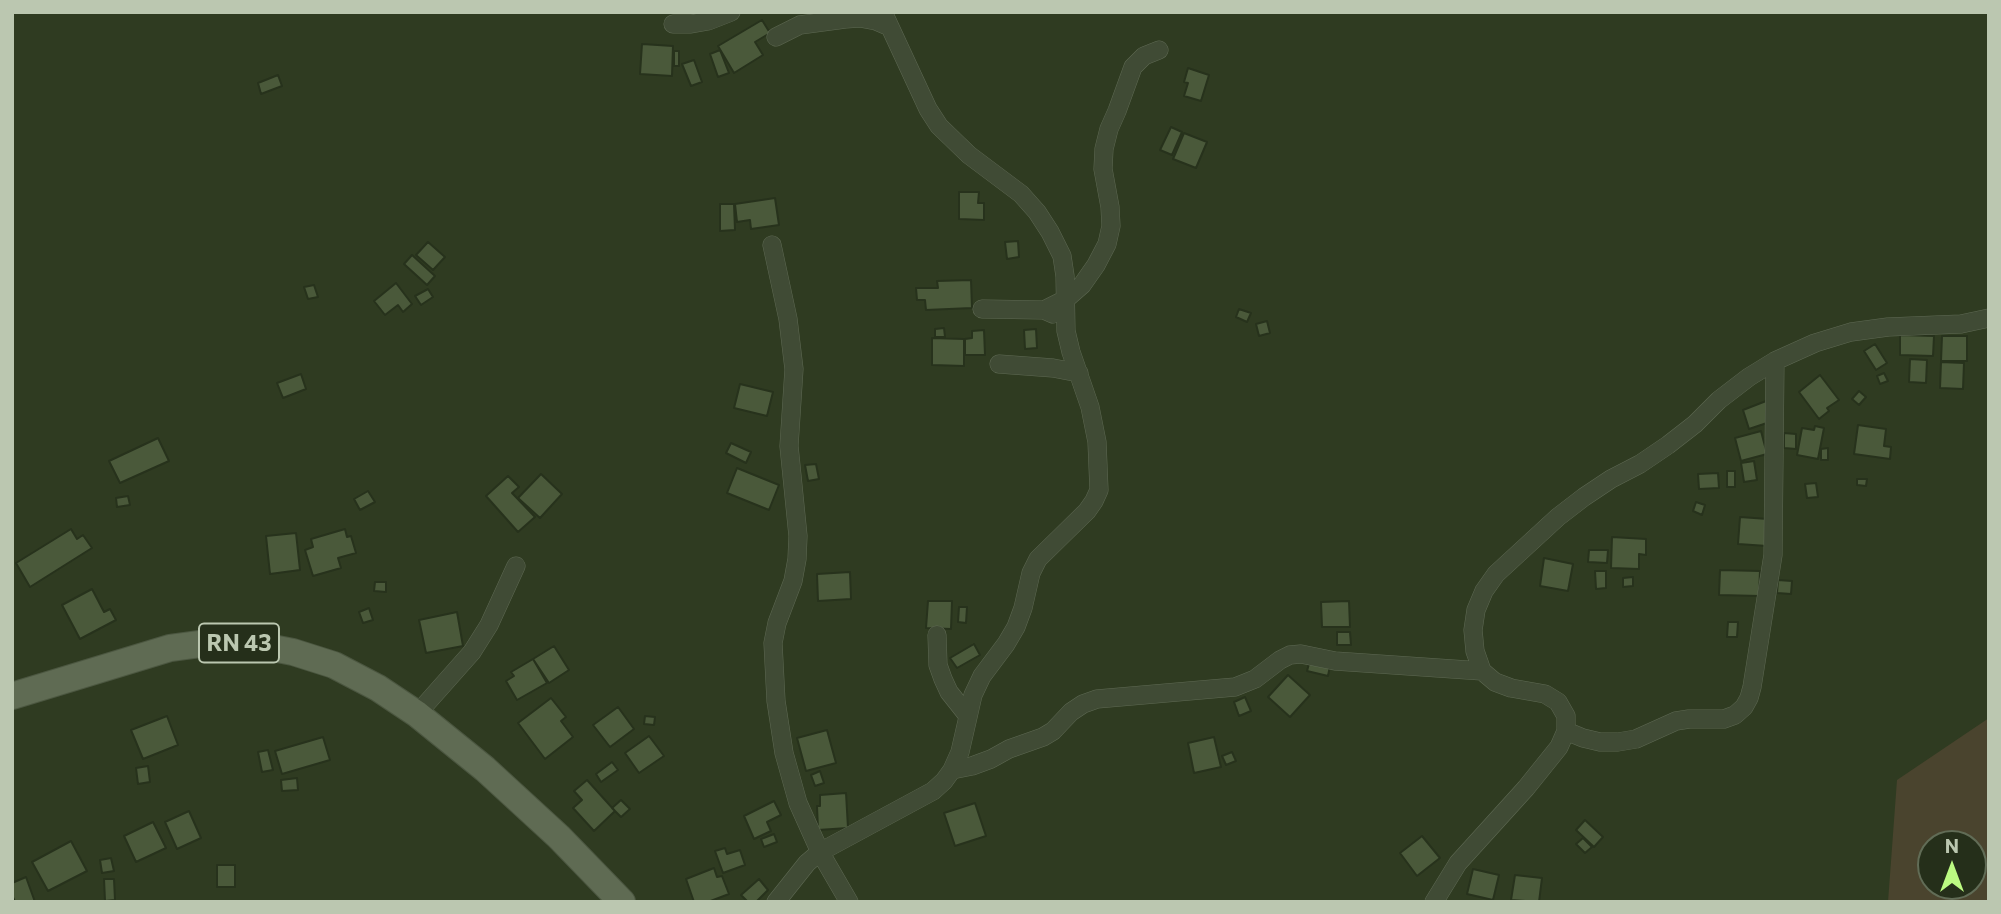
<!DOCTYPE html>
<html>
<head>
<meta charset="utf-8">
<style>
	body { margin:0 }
	#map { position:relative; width:2001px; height:914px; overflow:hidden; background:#2f3b21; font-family:Commissioner,sans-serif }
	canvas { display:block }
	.frame { position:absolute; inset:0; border:14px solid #bbc7b0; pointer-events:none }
	.north { position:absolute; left:1917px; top:830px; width:70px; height:70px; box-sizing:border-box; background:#252f1a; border:2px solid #616c56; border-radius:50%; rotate:0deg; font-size:19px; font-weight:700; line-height:28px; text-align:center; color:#bbc7b0 }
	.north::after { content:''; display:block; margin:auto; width:24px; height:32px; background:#bcfa82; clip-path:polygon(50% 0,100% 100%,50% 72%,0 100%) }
</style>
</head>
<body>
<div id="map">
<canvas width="2001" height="914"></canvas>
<div class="frame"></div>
<div class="north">N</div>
</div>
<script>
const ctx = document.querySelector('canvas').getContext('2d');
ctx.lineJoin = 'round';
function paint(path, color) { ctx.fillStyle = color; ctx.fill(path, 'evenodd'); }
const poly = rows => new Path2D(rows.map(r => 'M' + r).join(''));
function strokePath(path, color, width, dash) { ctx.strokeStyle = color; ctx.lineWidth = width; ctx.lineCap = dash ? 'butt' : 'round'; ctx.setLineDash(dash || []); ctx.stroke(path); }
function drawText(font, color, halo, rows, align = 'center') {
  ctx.font = font + ' Commissioner,sans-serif'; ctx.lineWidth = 7; ctx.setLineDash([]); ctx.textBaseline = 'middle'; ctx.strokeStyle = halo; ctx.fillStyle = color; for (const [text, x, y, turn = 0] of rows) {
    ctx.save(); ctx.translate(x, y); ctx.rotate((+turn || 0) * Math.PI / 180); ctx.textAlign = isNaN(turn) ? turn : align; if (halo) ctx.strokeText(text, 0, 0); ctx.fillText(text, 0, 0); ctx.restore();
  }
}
paint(poly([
	[1989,718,1989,902,1888,902,1897,780],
	[1931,844,1973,844,1973,886,1931,886]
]), '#4a442e');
const building = poly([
	[762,20,770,33,755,42,763,55,734,73,718,46,762,20],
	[642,44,673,46,672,76,640,74,642,44],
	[720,50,729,73,718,77,710,54,720,50],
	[674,51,679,51,679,66,674,66,674,51],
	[694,60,702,82,691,86,682,64,694,60],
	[1188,68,1209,75,1201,101,1184,96,1188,83,1184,82,1188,68],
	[278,75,282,86,261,94,258,83,278,75],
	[1171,127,1182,132,1172,155,1160,150,1171,127],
	[1184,133,1207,142,1196,168,1173,159,1184,133],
	[959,192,979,192,978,203,984,203,984,220,959,219,959,192],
	[775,198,779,225,751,229,750,220,737,222,735,204,775,198],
	[720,204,734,204,735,230,720,231,720,204],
	[1018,241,1019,257,1007,259,1005,242,1018,241],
	[428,242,445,257,433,270,416,255,428,242],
	[412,255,435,276,427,285,404,264,412,255],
	[971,280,972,308,926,310,925,300,917,300,916,288,938,288,937,281,971,280],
	[396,283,412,304,403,312,398,305,385,315,374,301,396,283],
	[314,285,318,297,308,299,304,287,314,285],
	[428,289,433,297,421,305,415,296,428,289],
	[1239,309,1251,313,1247,322,1236,317,1239,309],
	[1267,321,1270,333,1259,336,1256,324,1267,321],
	[944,328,945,337,935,337,935,329,944,328],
	[1036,329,1037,348,1025,349,1024,330,1036,329],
	[984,330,985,355,965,355,965,339,972,338,972,331,984,330],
	[1900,335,1934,336,1933,356,1900,355,1900,335],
	[1942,336,1967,336,1967,361,1941,361,1942,336],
	[932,338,964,339,964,366,932,365,932,338],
	[1875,344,1887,363,1876,370,1864,351,1875,344],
	[1910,359,1927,360,1926,383,1909,382,1910,359],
	[1941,362,1964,363,1963,389,1940,388,1941,362],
	[1884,373,1888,381,1880,384,1877,376,1884,373],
	[301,374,306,389,283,398,277,383,301,374],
	[1820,375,1839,400,1827,408,1829,411,1819,419,1799,392,1820,375],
	[740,384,773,392,767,416,734,408,740,384],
	[1859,391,1866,397,1859,405,1852,399,1859,391],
	[1766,401,1773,421,1749,429,1743,410,1766,401],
	[1858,425,1886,429,1884,446,1891,447,1890,459,1854,454,1858,425],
	[1815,426,1824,428,1818,459,1797,455,1802,428,1814,430,1815,426],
	[1761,431,1767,454,1741,461,1735,438,1761,431],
	[1784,433,1796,434,1796,449,1784,448,1784,433],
	[158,438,169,461,120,483,109,461,158,438],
	[731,443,751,452,746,463,726,453,731,443],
	[1828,448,1828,460,1821,460,1821,449,1828,448],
	[1754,461,1757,480,1744,482,1741,463,1754,461],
	[816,464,819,479,808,481,805,465,816,464],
	[737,468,779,485,769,510,727,493,737,468],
	[1727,471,1735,471,1735,487,1727,487,1727,471],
	[1718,473,1719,488,1699,489,1698,474,1718,473],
	[541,474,562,494,540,518,518,498,541,474],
	[508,476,519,487,512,493,535,517,518,532,486,496,508,476],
	[1857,479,1867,479,1866,486,1857,485,1857,479],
	[1816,483,1818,497,1807,498,1805,484,1816,483],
	[368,491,375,502,360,510,354,499,368,491],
	[128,496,130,505,117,507,116,498,128,496],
	[1696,502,1705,505,1702,515,1693,511,1696,502],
	[1740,517,1768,519,1767,546,1738,544,1740,517],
	[71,529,77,539,83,535,92,548,30,587,16,563,71,529],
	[345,529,347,537,351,536,356,553,338,558,341,568,313,576,305,550,313,547,311,539,345,529],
	[296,533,300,570,270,574,266,536,296,533],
	[1612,537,1646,539,1646,555,1639,554,1639,569,1611,568,1612,537],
	[1589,550,1608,550,1607,563,1588,562,1589,550],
	[1544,558,1573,564,1568,591,1540,586,1544,558],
	[1720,570,1760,571,1759,596,1719,595,1720,570],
	[1595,571,1606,571,1606,588,1596,589,1595,571],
	[850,572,851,599,818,601,817,574,850,572],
	[1633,577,1633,586,1623,587,1623,578,1633,577],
	[1778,580,1792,581,1791,594,1777,593,1778,580],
	[375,582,386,582,386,592,374,591,375,582],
	[92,589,104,612,110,609,116,620,80,639,62,605,92,589],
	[928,601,952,601,951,629,926,628,928,601],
	[1349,601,1350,627,1322,627,1321,602,1349,601],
	[959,607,967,607,966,623,958,622,959,607],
	[369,608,373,620,363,623,359,612,369,608],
	[457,612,463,646,426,653,419,620,457,612],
	[1728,622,1738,622,1737,637,1727,637,1728,622],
	[1337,632,1350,632,1351,645,1337,645,1337,632],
	[974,644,980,655,957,668,950,658,974,644],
	[554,646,569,670,549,683,533,659,554,646],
	[533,659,547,683,517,700,506,681,514,676,511,672,533,659],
	[1310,660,1330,666,1328,676,1307,671,1310,660],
	[1288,675,1310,695,1290,717,1268,697,1288,675],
	[1245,697,1251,711,1239,716,1234,702,1245,697],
	[551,698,566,717,561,721,573,737,545,759,518,723,551,698],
	[618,707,634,729,610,747,593,725,618,707],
	[167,716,178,745,143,759,131,730,167,716],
	[645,716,655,717,654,725,644,724,645,716],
	[827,730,836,763,806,771,797,738,827,730],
	[649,736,664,756,639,773,625,753,649,736],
	[323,737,330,760,282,774,275,751,323,737],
	[1214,737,1221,767,1194,773,1188,743,1214,737],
	[268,750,273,770,262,772,258,752,268,750],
	[1232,752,1236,761,1226,765,1222,756,1232,752],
	[612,762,618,770,601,782,596,774,612,762],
	[148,766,150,782,138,784,136,768,148,766],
	[820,771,824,783,815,786,811,775,820,771],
	[297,778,298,790,282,791,281,780,297,778],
	[587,780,615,811,594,831,573,808,582,800,574,791,587,780],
	[846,793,848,828,818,830,817,806,820,806,820,795,846,793],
	[621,800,630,809,621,817,612,808,621,800],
	[774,801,781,815,767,822,771,831,754,839,744,816,774,801],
	[975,803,986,836,955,846,944,813,975,803],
	[189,811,201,838,177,849,165,822,189,811],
	[1585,820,1603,837,1594,847,1576,830,1585,820],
	[153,822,166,848,136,862,124,836,153,822],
	[774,834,777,842,764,847,761,839,774,834],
	[1422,836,1440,858,1417,876,1400,853,1422,836],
	[1583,838,1592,847,1585,853,1576,844,1583,838],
	[71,841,87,871,48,891,32,862,71,841],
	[725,848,727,854,740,850,745,865,723,873,715,851,725,848],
	[111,858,114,871,102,873,100,860,111,858],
	[217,865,235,865,235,887,217,887,217,865],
	[714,868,717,877,722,876,729,894,708,902,694,902,686,879,714,868],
	[1473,869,1499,875,1493,900,1467,894,1473,869],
	[1515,875,1542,878,1539,902,1511,900,1515,875],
	[26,877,35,902,15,902,12,895,12,883,26,877],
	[104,879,114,879,115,900,105,901,104,879],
	[759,879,768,890,756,902,748,902,741,895,759,879]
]);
paint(building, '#4a593a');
strokePath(building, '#27321c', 2);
const street = poly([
	[673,24,691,24,708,21,731,12],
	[776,37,800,25,845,19,860,18,876,21,890,27],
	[772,245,788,319,794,369,789,446,798,536,797,559,793,581,777,623,773,643,776,701,784,753,798,803,820,852,849,902],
	[982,309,1044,310,1053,314],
	[1044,310,1066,299,1082,285,1096,265,1107,244,1111,226,1110,207,1103,169,1104,149,1109,129,1117,111,1133,67,1144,56,1159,50],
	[999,364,1053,368,1079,373],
	[937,635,938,665,943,679,949,692,968,716],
	[417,714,472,652,489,625,516,566],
	[1566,731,1583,738,1600,742,1618,742,1636,739,1676,721,1689,719,1724,719,1735,715,1744,707,1749,698,1752,687,1773,555,1775,361],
	[952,770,972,766,991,759,1009,749,1043,737,1053,731,1071,712,1083,704,1097,699,1235,687,1255,679,1280,660,1290,655,1301,654,1335,661,1482,671],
	[776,902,807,863,820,852,933,791,944,781,952,770,960,752,973,695,982,676,1006,644,1016,627,1023,608,1031,573,1038,559,1087,511,1094,501,1099,490,1097,442,1090,407,1071,352,1066,331,1065,276,1062,256,1050,232,1037,212,1021,194,969,155,939,126,928,109,883,12],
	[1434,902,1458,863,1526,788,1559,747,1566,731,1566,716,1558,702,1545,694,1511,688,1495,682,1482,671,1475,651,1473,630,1476,610,1484,591,1496,574,1558,517,1584,497,1611,479,1640,464,1668,445,1695,424,1719,400,1749,377,1775,361,1815,343,1851,332,1888,327,1961,324,1989,318]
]);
const primary = poly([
	[12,696,170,648,215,642,252,644,293,652,334,665,378,688,417,714,485,769,559,837,622,902]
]);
strokePath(street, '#5e6953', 19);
strokePath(primary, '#4c5741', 28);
strokePath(street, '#404b35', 18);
strokePath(primary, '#5f6b53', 26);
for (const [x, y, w] of [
	[239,643,80]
]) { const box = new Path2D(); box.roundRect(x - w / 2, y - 19.5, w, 39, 5); ctx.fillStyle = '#252f1a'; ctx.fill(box); strokePath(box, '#bbc7b0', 2); }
drawText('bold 23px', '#bbc7b0', null, [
	["RN 43",239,643]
]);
</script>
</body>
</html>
